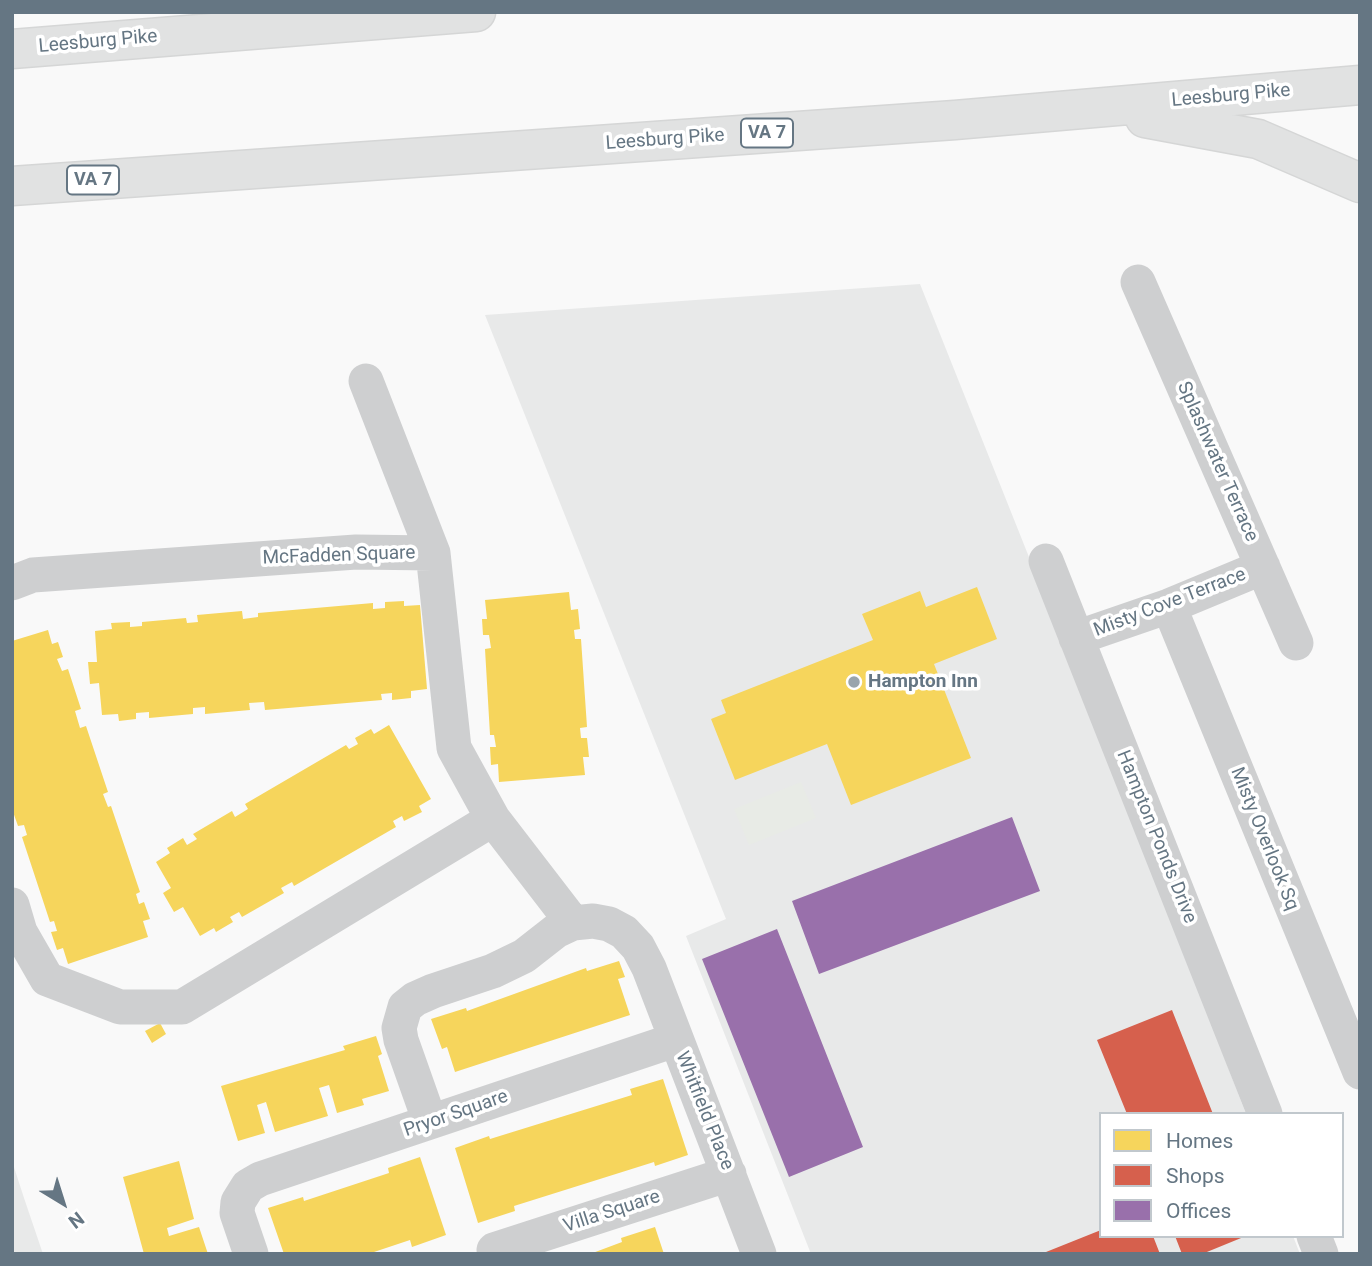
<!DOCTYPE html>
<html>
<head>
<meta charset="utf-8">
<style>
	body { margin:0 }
	#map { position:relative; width:1372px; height:1266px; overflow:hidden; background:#f9f9f9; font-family:Roboto,sans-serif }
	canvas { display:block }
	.frame { position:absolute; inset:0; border:14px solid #657683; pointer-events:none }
	.legend { position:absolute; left:1099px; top:1112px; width:245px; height:126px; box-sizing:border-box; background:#fff; border:2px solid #c1c8cd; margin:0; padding:9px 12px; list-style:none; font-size:21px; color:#657683 }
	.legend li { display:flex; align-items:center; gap:14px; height:35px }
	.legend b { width:35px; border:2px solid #c1c8cd }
	.north { position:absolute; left:28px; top:1168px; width:70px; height:70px; -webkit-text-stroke:5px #fff; paint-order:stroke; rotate:142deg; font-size:19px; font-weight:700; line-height:28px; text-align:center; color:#657683 }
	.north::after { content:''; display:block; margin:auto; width:24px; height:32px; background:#657683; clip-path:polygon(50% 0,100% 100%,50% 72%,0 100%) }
</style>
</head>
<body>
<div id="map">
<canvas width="1372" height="1266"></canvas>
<div class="frame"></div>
<ul class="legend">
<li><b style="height:19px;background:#f6d55c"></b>Homes</li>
<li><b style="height:19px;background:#d6604d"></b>Shops</li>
<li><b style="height:19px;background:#9970ab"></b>Offices</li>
</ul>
<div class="north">N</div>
</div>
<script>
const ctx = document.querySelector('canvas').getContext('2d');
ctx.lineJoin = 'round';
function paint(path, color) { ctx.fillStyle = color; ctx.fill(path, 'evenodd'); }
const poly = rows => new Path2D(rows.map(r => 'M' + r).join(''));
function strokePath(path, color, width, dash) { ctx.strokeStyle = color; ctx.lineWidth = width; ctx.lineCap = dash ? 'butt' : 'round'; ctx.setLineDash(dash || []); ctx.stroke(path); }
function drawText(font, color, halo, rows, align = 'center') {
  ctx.font = font + ' Roboto,sans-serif'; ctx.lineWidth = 7; ctx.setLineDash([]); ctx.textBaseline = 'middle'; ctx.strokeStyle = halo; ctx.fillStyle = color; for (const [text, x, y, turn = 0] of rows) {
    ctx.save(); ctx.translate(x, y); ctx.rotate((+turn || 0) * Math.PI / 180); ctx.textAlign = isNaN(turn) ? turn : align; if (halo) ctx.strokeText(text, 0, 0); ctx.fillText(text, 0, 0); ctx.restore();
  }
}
paint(poly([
	[920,284,1112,765,1246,1114,1101,1114,1101,1236,1293,1236,1300,1254,811,1254,686,936,726,919,485,315],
	[12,1161,24,1198,43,1254,12,1254]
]), '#e8e9e9');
paint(poly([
	[801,782,816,818,749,845,734,809]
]), '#e8ebe6');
paint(poly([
	[977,587,997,639,934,664,971,758,851,805,827,744,735,780,711,719,726,713,721,700,873,640,862,614,920,591,926,607],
	[569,592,571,610,578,609,580,629,574,630,575,639,581,639,587,727,580,728,581,738,587,738,589,757,583,757,585,775,499,782,498,764,491,765,490,747,496,747,494,735,490,735,485,649,491,648,489,635,483,635,482,619,487,619,485,600],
	[404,601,404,606,420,605,427,689,411,691,411,698,392,700,392,693,381,694,382,700,265,710,264,702,249,703,250,710,205,714,205,707,193,708,193,714,149,718,149,712,136,713,136,719,119,721,118,714,102,715,99,683,90,684,88,662,97,662,95,631,112,629,111,623,130,622,130,627,142,626,142,622,186,618,187,623,198,622,197,615,242,611,243,619,258,617,258,613,373,603,373,609,385,608,385,602],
	[48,630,52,644,58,642,63,657,57,659,62,671,68,669,81,709,75,711,80,728,86,726,108,792,103,794,108,807,111,806,140,892,136,894,139,904,144,902,150,919,143,921,148,937,68,964,63,948,57,950,51,932,57,931,54,921,50,922,22,837,27,835,24,825,18,826,12,809,12,641],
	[389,725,431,799,419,806,422,812,404,821,402,816,393,821,396,827,294,886,292,882,281,888,284,893,242,917,239,912,230,917,233,922,216,932,214,928,200,936,183,907,174,912,163,893,171,888,156,862,170,853,167,848,183,838,187,845,197,839,193,834,232,811,235,817,248,809,245,804,346,745,349,749,358,744,355,738,371,729,374,734],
	[619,961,625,977,618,979,630,1015,455,1072,447,1047,442,1049,431,1019,466,1008,467,1011,586,968,587,971],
	[160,1023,166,1034,152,1043,145,1031],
	[376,1036,382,1054,378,1056,389,1091,362,1099,364,1105,337,1113,329,1085,319,1088,328,1116,275,1132,266,1102,257,1105,265,1133,238,1141,221,1086,345,1050,343,1046],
	[663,1079,688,1155,655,1166,654,1162,514,1206,515,1211,478,1223,455,1148,489,1136,490,1139,632,1095,630,1089],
	[420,1157,446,1235,412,1247,410,1240,368,1254,284,1254,268,1208,303,1197,304,1201,389,1173,388,1168],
	[179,1161,194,1219,167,1228,169,1236,199,1227,208,1254,144,1254,123,1177],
	[655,1227,664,1254,590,1254,622,1242,621,1238]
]), '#f6d55c');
paint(poly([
	[1172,1010,1213,1114,1127,1114,1097,1040],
	[1101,1230,1101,1236,1153,1236,1160,1254,1041,1254],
	[1175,1236,1246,1236,1202,1254,1182,1254]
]), '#d6604d');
paint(poly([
	[1012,817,1040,891,819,974,792,901],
	[777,929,863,1147,789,1177,702,959]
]), '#9970ab');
const highway = poly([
	[12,49,476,12],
	[1145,118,1258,139,1360,183],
	[12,186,955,120,1360,85]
]);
strokePath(highway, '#d5d6d6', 41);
strokePath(poly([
	[1138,282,1296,643],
	[366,381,433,553],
	[1046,561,1265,1114],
	[12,583,33,575,356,552,433,553,454,748,493,819,573,923],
	[1169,606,1360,1072],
	[1076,638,1169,606,1263,567],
	[12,905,20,932,47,979,120,1007,182,1007,493,819],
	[430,1122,401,1040,399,1028,405,1007,415,999,433,991,493,971,524,956,556,931,573,923,593,921,609,924,624,932,638,947,649,968,759,1254],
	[1314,1236,1321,1254],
	[494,1250,729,1174],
	[251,1254,237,1213,238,1202,248,1186,260,1179,675,1040]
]), '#cecfd0', 35);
strokePath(highway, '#e1e2e2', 38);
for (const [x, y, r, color] of [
	[854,682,7,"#99a4ac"]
]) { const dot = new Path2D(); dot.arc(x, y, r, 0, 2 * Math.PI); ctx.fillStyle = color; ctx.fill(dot); strokePath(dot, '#fff', 2.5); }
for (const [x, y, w] of [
	[767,133,52],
	[93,180,52]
]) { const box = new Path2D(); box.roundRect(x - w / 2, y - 14.5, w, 29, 5); ctx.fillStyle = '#fff'; ctx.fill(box); strokePath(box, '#657683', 2); }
drawText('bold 18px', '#657683', null, [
	["VA 7",767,133],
	["VA 7",93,180]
]);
drawText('19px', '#657683', '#fff', [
	["Leesburg Pike",98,42,-5],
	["Leesburg Pike",1231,96,-5],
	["Leesburg Pike",665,140,-4],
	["Splashwater Terrace",1217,462,66],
	["McFadden Square",339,556,-2],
	["Misty Cove Terrace",1170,603,-21],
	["Hampton Ponds Drive",1156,837,68],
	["Misty Overlook Sq",1264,839,68],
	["Whitfield Place",704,1111,68],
	["Pryor Square",456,1114,-19],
	["Villa Square",612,1212,-18]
]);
drawText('bold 19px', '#657683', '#fff', [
	["Hampton Inn",868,682]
], 'left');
</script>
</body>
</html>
